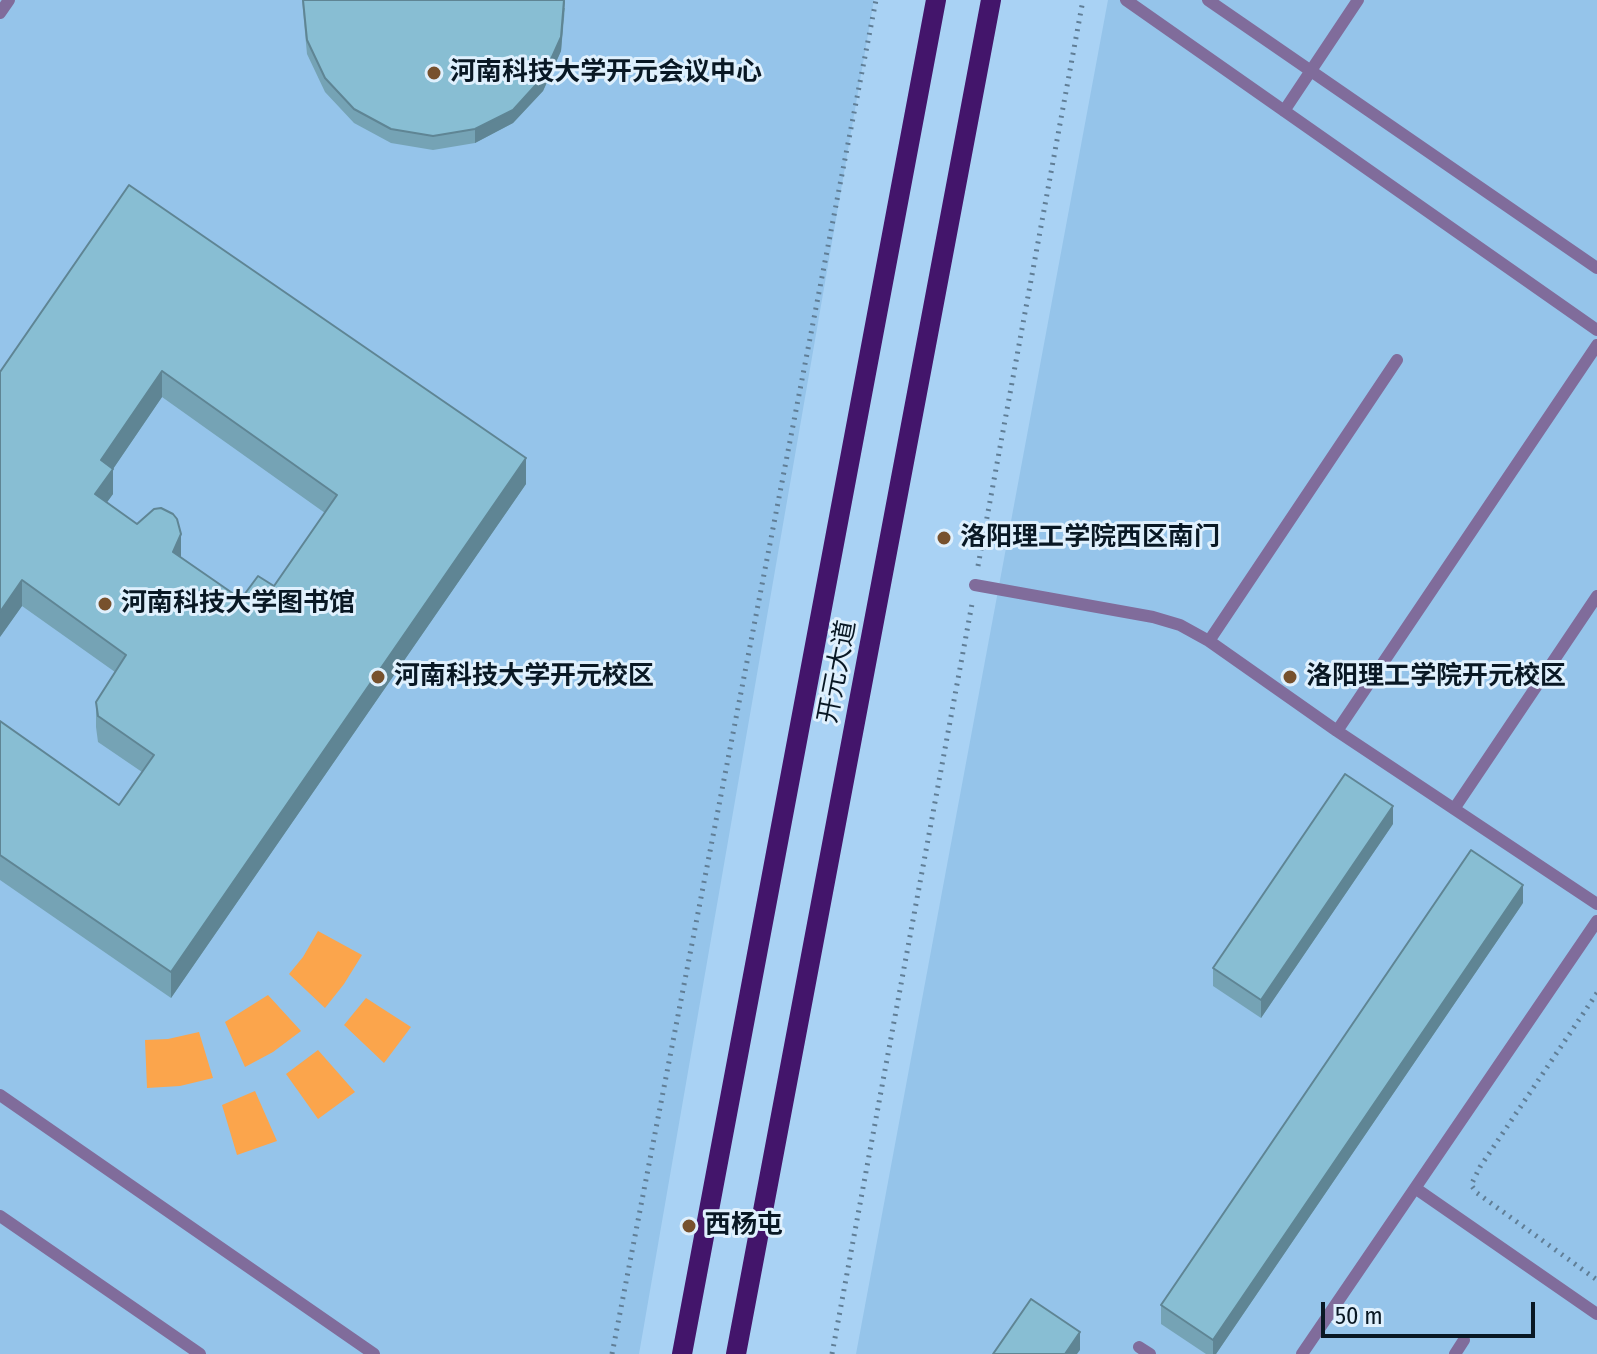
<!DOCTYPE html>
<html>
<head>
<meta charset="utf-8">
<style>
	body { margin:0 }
	#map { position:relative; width:1597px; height:1354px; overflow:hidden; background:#a9d2f4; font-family:"Fira Sans Condensed",sans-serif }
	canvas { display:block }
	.scale { position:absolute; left:1321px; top:1302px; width:214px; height:36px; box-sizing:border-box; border:4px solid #091824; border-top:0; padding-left:10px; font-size:24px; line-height:28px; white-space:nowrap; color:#091824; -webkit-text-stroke:6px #dff0fd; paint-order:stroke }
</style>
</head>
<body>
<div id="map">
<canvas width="1597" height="1354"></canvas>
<div class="scale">50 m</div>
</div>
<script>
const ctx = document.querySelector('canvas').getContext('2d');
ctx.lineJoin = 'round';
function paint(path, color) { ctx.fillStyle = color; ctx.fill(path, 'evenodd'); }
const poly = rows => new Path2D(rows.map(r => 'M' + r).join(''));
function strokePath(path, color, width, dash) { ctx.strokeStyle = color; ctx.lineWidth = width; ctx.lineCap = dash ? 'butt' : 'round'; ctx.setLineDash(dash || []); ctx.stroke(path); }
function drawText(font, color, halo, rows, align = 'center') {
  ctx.font = font + ' "Fira Sans Condensed","Noto Sans SC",sans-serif'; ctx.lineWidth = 6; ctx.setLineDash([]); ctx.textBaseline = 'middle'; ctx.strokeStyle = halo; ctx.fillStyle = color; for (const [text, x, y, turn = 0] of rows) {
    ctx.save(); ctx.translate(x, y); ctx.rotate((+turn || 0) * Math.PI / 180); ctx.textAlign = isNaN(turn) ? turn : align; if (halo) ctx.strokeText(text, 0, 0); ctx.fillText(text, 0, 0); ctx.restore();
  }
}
paint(poly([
	[0,0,874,0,639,1354,0,1354],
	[1108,0,1597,0,1597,1354,856,1354]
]), '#95c4ea');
paint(poly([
	[318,931,362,955,344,984,325,1008,289,974,303,957],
	[268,995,301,1031,273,1052,245,1067,225,1022],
	[366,998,411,1027,384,1063,344,1025],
	[199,1032,213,1078,180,1086,147,1088,145,1040,168,1039],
	[318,1050,355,1092,318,1119,286,1074],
	[255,1091,277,1141,237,1155,222,1105]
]), '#fba54c');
strokePath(poly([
	[978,566,1083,0],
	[1597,993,1480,1167,1471,1185,1477,1193,1597,1280],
	[612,1354,876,0],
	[832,1354,972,604]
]), '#607e96', 5, [2, 6]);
strokePath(poly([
	[1126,0,1597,330],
	[1208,0,1597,268],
	[0,13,9,0],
	[1284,111,1358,0],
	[975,585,1153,617,1180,625,1209,641,1337,731,1597,904],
	[1209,641,1397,360],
	[1337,731,1597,345],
	[1454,809,1597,596],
	[0,1095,374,1354],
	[1415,1188,1597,1314],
	[0,1216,200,1354],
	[1139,1347,1150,1354],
	[1302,1354,1597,921],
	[1455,1354,1464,1340]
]), '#806c9b', 12);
strokePath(poly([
	[682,1354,936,0],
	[736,1354,991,0]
]), '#43156b', 20);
paint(poly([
	[302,0,565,8,561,51,543,91,513,123,475,143,433,150,391,143,354,123,325,92,307,54],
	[129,185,526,484,171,998,0,880,0,721,119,805,142,772,98,742,96,727,96,702,115,672,22,606,0,637],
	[162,397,325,513,274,586,241,599,181,557,107,502,113,494,113,469],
	[1393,824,1261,1018,1213,986,1213,968],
	[1523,903,1216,1354,1206,1354,1161,1324,1161,1305]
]), '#75a3b5');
paint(poly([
	[565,0,561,51,543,91,513,123,475,143,475,129],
	[162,371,162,397,113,469,113,494,95,519,95,494,101,460],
	[526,458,526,484,171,998,171,972],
	[181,534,181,560,173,552],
	[22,580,22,606,0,637,0,612],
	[1393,806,1393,824,1261,1018,1261,1000],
	[1523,885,1523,903,1216,1354,1213,1354,1213,1340],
	[1080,1332,1080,1350,1077,1354,1065,1354]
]), '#5f8594');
const building = poly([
	[303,0,564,0,561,37,543,77,513,110,475,129,433,136,391,129,354,109,325,78,307,40,303,0],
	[129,185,526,458,171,972,0,855,0,721,119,805,154,755,98,716,96,702,126,655,22,580,0,612,0,372,129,185],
	[162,371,337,495,274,586,258,576,241,599,173,552,181,534,177,519,173,514,161,508,154,509,137,524,95,494,113,469,101,460,162,371],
	[1345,774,1393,806,1261,1000,1213,968,1345,774],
	[1471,850,1523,885,1213,1340,1161,1305,1471,850],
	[1031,1299,1080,1332,1065,1354,993,1354,1031,1299]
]);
paint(building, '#88bed3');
strokePath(building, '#5f8594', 2);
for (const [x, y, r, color] of [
	[434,73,8,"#77512d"],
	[944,538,8,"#77512d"],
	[105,604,8,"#77512d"],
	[378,677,8,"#77512d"],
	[1290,677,8,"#77512d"],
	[689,1226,8,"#77512d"]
]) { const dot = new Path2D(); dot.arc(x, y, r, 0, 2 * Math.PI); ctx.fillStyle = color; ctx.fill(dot); strokePath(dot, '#dff0fd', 3); }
drawText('bold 26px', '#091824', '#dff0fd', [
	["河南科技大学开元会议中心",450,73],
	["洛阳理工学院西区南门",960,538],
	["河南科技大学图书馆",121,604],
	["河南科技大学开元校区",394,677],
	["洛阳理工学院开元校区",1306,677],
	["西杨屯",705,1226]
], 'left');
drawText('26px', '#091824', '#dff0fd', [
	["开元大道",838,672,-79]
]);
</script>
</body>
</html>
